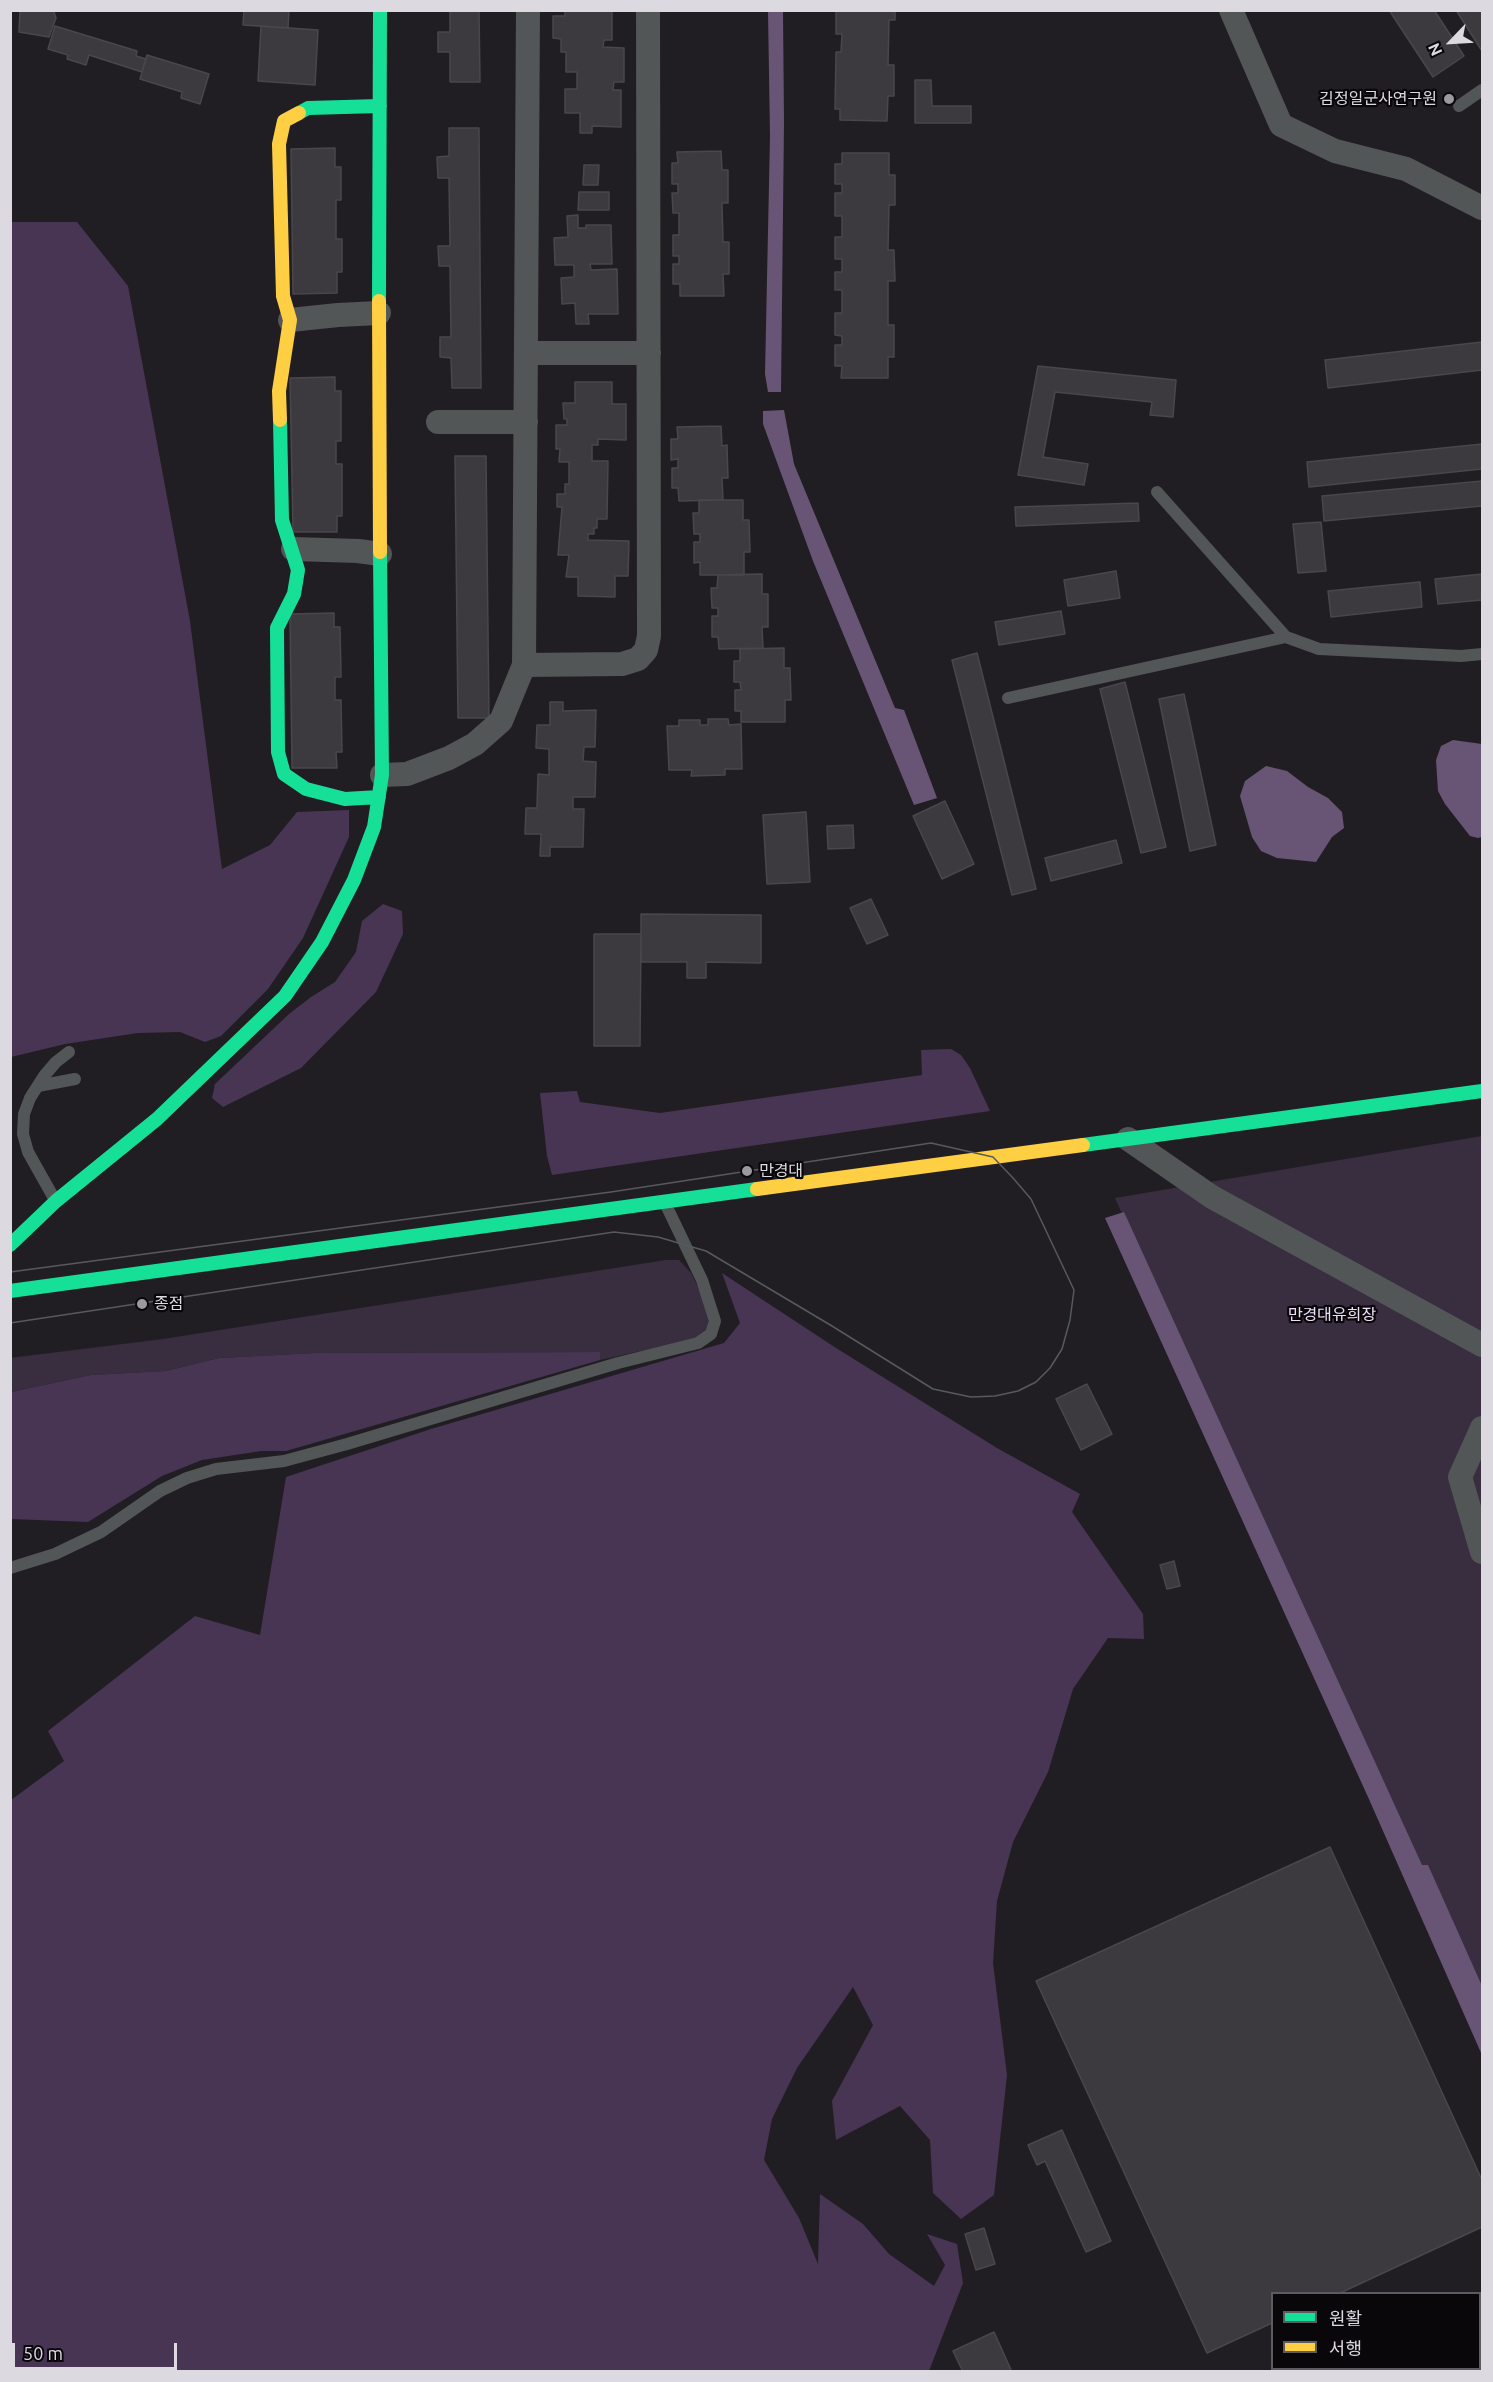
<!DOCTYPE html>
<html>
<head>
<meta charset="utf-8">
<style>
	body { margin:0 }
	#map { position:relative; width:1493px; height:2382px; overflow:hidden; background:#211e23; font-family:Ubuntu,"Noto Sans KR",sans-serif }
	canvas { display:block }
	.frame { position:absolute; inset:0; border:12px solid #ddd9e0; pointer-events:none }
	.legend { position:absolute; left:1271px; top:2292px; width:210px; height:78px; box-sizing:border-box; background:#0a070b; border:2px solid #5e5b60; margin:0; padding:8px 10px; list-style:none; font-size:18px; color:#ddd9e0 }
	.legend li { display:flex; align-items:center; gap:12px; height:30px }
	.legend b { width:30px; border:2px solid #5e5b60 }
	.north { position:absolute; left:1421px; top:12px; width:60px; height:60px; -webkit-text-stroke:4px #0a070b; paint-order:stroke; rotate:245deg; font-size:16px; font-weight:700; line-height:24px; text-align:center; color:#ddd9e0 }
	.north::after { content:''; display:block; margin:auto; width:21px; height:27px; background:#ddd9e0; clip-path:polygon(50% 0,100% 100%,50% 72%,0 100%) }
	.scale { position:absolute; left:12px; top:2343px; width:165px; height:27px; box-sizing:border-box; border:3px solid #ddd9e0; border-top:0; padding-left:8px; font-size:18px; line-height:21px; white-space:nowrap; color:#ddd9e0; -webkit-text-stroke:4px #0a070b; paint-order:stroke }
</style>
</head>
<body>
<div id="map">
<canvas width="1493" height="2382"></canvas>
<div class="frame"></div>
<ul class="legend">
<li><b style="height:8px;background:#16e098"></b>원활</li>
<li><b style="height:8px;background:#ffcf43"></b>서행</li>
</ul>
<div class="north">N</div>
<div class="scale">50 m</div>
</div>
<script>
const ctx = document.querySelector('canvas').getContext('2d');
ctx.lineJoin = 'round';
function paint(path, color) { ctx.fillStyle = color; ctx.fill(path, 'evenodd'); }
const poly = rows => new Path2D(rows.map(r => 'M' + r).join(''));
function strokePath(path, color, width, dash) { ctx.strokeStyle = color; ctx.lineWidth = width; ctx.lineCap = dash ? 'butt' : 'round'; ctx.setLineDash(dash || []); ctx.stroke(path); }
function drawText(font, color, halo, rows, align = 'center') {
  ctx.font = font + ' Ubuntu,"Noto Sans KR",sans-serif'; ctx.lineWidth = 4.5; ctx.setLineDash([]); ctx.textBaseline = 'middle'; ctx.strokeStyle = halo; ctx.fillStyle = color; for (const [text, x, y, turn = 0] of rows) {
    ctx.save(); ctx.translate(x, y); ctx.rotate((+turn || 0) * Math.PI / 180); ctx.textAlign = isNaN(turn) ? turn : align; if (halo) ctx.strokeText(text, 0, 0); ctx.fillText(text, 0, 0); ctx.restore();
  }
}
paint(poly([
	[1482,1136,1482,2012,1115,1198],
	[666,1260,679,1260,691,1273,702,1295,711,1322,706,1334,695,1339,600,1360,600,1352,316,1353,219,1358,166,1371,91,1375,11,1392,10,1358,163,1339]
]), '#382e40');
paint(poly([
	[10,222,77,222,128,286,190,621,222,869,270,845,297,812,349,810,349,837,303,938,268,989,221,1036,205,1042,180,1032,138,1033,65,1044,11,1057],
	[383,904,402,911,403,934,376,992,301,1068,223,1107,212,1098,215,1084,289,1014,311,997,335,982,356,952,362,921],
	[951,1049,961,1055,970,1068,990,1111,552,1175,547,1156,540,1093,577,1091,580,1102,660,1113,922,1075,921,1050],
	[722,1273,836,1348,997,1448,1080,1494,1072,1512,1143,1614,1144,1639,1108,1638,1073,1689,1048,1772,1013,1842,997,1901,993,1963,1007,2075,994,2195,961,2219,933,2193,930,2140,900,2106,836,2140,832,2101,873,2025,853,1987,797,2068,772,2119,764,2160,799,2218,818,2264,820,2194,863,2224,889,2254,934,2286,945,2265,927,2234,957,2244,963,2283,929,2371,11,2371,11,1800,64,1761,48,1731,195,1616,260,1635,286,1477,431,1429,724,1343,740,1323],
	[600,1352,600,1360,286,1451,261,1451,202,1460,162,1476,88,1522,11,1519,11,1392,91,1375,166,1371,219,1358,316,1353]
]), '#473553');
paint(poly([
	[768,11,783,11,784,122,781,392,768,392,765,374,770,136],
	[784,410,794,464,895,708,904,710,937,798,914,805,813,561,763,424,763,411],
	[1453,740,1482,744,1482,837,1478,838,1470,836,1445,804,1438,791,1436,760,1441,746],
	[1266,766,1287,771,1308,787,1328,798,1342,812,1344,828,1332,837,1316,862,1277,858,1261,851,1252,837,1240,796,1245,781],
	[1124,1212,1422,1865,1428,1865,1482,1986,1482,2055,1368,1797,1105,1218]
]), '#685575');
const building = poly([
	[20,10,52,10,54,12,56,18,49,37,19,32,20,10],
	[244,10,289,10,288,28,243,25,244,10],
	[450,10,479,10,480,82,450,82,450,52,438,52,438,32,450,32,450,10],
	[565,10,612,10,612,40,604,40,603,47,624,48,624,82,614,82,613,90,621,90,621,127,592,126,592,133,580,133,580,113,565,113,565,89,577,89,577,72,566,72,566,52,561,52,561,39,553,38,553,16,565,16,565,10],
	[836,10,895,10,895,20,889,20,888,65,894,65,894,96,888,96,887,121,840,120,840,109,835,109,836,52,841,52,842,34,836,34,836,10],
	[1389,10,1434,10,1464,56,1433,77,1389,10],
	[1456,10,1482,10,1482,51,1456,10],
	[55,26,137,51,136,56,146,59,142,72,89,55,86,65,67,59,68,55,48,49,55,26],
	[261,26,318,30,315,85,258,81,261,26],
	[147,55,209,74,200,104,181,98,182,92,140,79,147,55],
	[915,80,931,80,932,106,971,106,971,123,915,123,915,80],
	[449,128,479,128,481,388,452,388,451,358,440,357,440,337,451,337,450,266,439,266,438,246,450,246,449,178,438,178,437,157,449,156,449,128],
	[335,148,335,167,341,167,341,200,336,200,336,239,342,239,342,272,337,272,337,293,293,294,291,149,335,148],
	[721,151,722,170,728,170,728,203,722,203,723,242,729,242,729,274,723,274,724,296,680,296,680,284,673,284,673,264,679,264,679,256,673,256,673,235,679,235,679,213,673,213,672,193,678,193,678,184,672,184,672,163,678,163,677,152,721,151],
	[842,153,889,153,889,175,895,175,895,205,889,205,888,250,894,250,895,281,888,281,888,325,894,325,894,357,888,357,888,378,841,378,842,366,835,366,835,345,842,345,842,336,835,335,835,313,842,313,842,290,835,290,835,272,842,272,842,259,835,259,835,237,842,237,842,216,835,216,835,193,842,193,842,184,835,184,835,164,842,164,842,153],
	[584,165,599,165,598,185,583,185,584,165],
	[579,192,609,192,609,210,578,210,579,192],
	[578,215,578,228,586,228,586,225,611,225,612,264,590,264,591,270,617,269,618,314,588,314,589,324,576,324,575,303,562,304,561,278,574,277,574,265,555,265,554,238,568,237,567,216,578,215],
	[1482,342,1482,370,1328,388,1325,360,1482,342],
	[1038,366,1176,380,1173,417,1150,415,1152,402,1055,392,1043,457,1088,464,1084,485,1018,475,1038,366],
	[335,377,335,391,341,391,341,441,336,441,336,464,342,464,342,516,337,516,337,532,293,532,290,378,335,377],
	[575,382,612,382,612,404,626,404,626,440,598,439,598,445,592,445,592,461,608,461,607,519,597,519,597,528,594,528,594,534,588,534,588,540,629,541,628,576,615,576,615,597,578,596,578,577,566,577,569,555,558,555,562,507,557,507,557,494,565,494,565,484,569,484,569,462,559,462,560,449,556,449,556,425,567,425,567,419,564,419,563,403,575,403,575,382],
	[721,426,722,446,727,445,728,478,722,478,723,500,679,501,678,488,672,488,672,468,678,468,678,459,671,460,671,439,678,439,677,427,721,426],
	[1482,444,1482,469,1309,487,1307,462,1482,444],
	[455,456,486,456,489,718,458,718,455,456],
	[1482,481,1482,506,1324,521,1322,496,1482,481],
	[699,500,743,500,743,520,749,520,750,552,744,552,744,575,700,575,700,562,694,563,694,542,700,542,700,534,694,534,693,513,699,513,699,500],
	[1138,503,1139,521,1016,526,1015,507,1138,503],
	[1321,522,1326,571,1298,573,1293,524,1321,522],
	[1116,571,1120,598,1068,606,1064,580,1116,571],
	[762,574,762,594,768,594,768,627,762,627,763,648,719,649,718,637,712,637,712,616,718,616,718,608,712,608,711,588,717,588,718,575,762,574],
	[1482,574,1482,600,1438,604,1435,579,1482,574],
	[1420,582,1422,607,1331,617,1328,591,1420,582],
	[1061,611,1065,634,999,645,995,622,1061,611],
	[334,613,334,627,340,627,341,677,335,677,335,700,341,700,342,752,336,752,337,768,292,768,290,614,334,613],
	[784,648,784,668,790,668,791,700,785,700,785,722,741,722,741,711,735,711,735,690,741,690,740,682,734,682,734,661,740,661,740,649,784,648],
	[977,653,1036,889,1012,895,952,660,977,653],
	[1125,682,1166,847,1141,853,1100,689,1125,682],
	[1184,694,1216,845,1190,851,1159,699,1184,694],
	[550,702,563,702,563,711,596,710,595,747,584,747,583,761,596,762,595,797,573,797,573,809,584,809,583,847,550,847,550,856,540,856,541,834,525,834,526,808,537,808,538,774,549,775,549,749,536,748,537,725,550,725,550,702],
	[708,719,728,719,729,725,741,724,742,769,725,769,725,775,691,776,692,770,669,770,667,726,679,726,679,720,700,720,700,725,708,725,708,719],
	[945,801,974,864,942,879,913,816,945,801],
	[806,812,810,882,767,884,763,815,806,812],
	[853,825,854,848,828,849,827,826,853,825],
	[1116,840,1122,863,1051,881,1045,858,1116,840],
	[871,899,888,935,867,944,850,908,871,899],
	[641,914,761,915,761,963,706,962,706,978,687,978,687,962,641,962,641,914],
	[594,934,641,934,640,1046,594,1046,594,934],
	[1087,1384,1112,1434,1081,1450,1056,1399,1087,1384],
	[1174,1561,1180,1586,1167,1589,1160,1565,1174,1561],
	[1330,1847,1482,2180,1482,2227,1338,2294,1272,2294,1272,2323,1207,2353,1036,1981,1330,1847],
	[1062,2130,1111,2241,1086,2252,1045,2161,1037,2165,1028,2145,1062,2130],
	[984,2228,995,2264,976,2270,965,2234,984,2228],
	[994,2332,1012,2372,963,2372,953,2351,994,2332]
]);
paint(building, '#3c3a3e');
strokePath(building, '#4a474c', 1.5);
strokePath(poly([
	[1459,106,1482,90],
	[1157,492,1286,637],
	[1008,698,1286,637,1319,649,1461,656,1482,654],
	[38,1086,75,1079],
	[55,1200,28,1152,23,1134,24,1114,30,1098,44,1076,56,1062,69,1052],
	[10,1568,55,1554,101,1532,160,1491,187,1478,216,1469,284,1461,347,1444,618,1363,698,1343,711,1334,715,1321,702,1280,665,1203]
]), '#525657', 12);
strokePath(poly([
	[1231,10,1281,125,1335,151,1406,169,1482,208],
	[290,320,338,315,379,313],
	[527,353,649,353],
	[438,422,526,422],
	[293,549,358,551,380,554],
	[524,665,622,664,638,659,646,650,649,636,648,10],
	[382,775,407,774,449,758,475,744,501,721,524,665,528,10],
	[1128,1139,1212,1197,1482,1345],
	[1482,1428,1460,1477,1482,1552]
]), '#525657', 24);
strokePath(poly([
	[299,113,308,108,380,106],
	[379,301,380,10],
	[280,420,282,520,298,570,294,594,277,628,278,752,284,774,306,789,345,799,379,797],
	[1083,1145,1482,1091],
	[10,1245,56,1201,157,1119,285,996,322,942,354,880,374,827,382,775,380,552],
	[10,1291,757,1189]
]), '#16e098', 14);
strokePath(poly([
	[379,301,380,552],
	[280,420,279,391,290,320,283,296,279,144,284,121,299,113],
	[757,1189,1083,1145]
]), '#ffcf43', 14);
strokePath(poly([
	[10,1272,611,1192,931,1143,993,1157,1013,1178,1031,1199,1074,1290,1070,1320,1062,1349,1050,1368,1036,1382,1018,1391,995,1396,971,1397,933,1389,832,1326,706,1251,658,1237,614,1232,10,1323]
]), '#575a5c', 1.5);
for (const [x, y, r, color] of [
	[1449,99,6,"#9b989e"],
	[747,1171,6,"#9b989e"],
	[142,1304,6,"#9b989e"]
]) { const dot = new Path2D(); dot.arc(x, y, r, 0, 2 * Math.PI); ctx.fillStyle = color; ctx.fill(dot); strokePath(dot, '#0a070b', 2); }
drawText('16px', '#ddd9e0', '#0a070b', [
	["김정일군사연구원",1437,99,"right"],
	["만경대",759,1171],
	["종점",154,1304]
], 'left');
drawText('16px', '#eddef7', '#0a070b', [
	["만경대유희장",1332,1315]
]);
</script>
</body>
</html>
